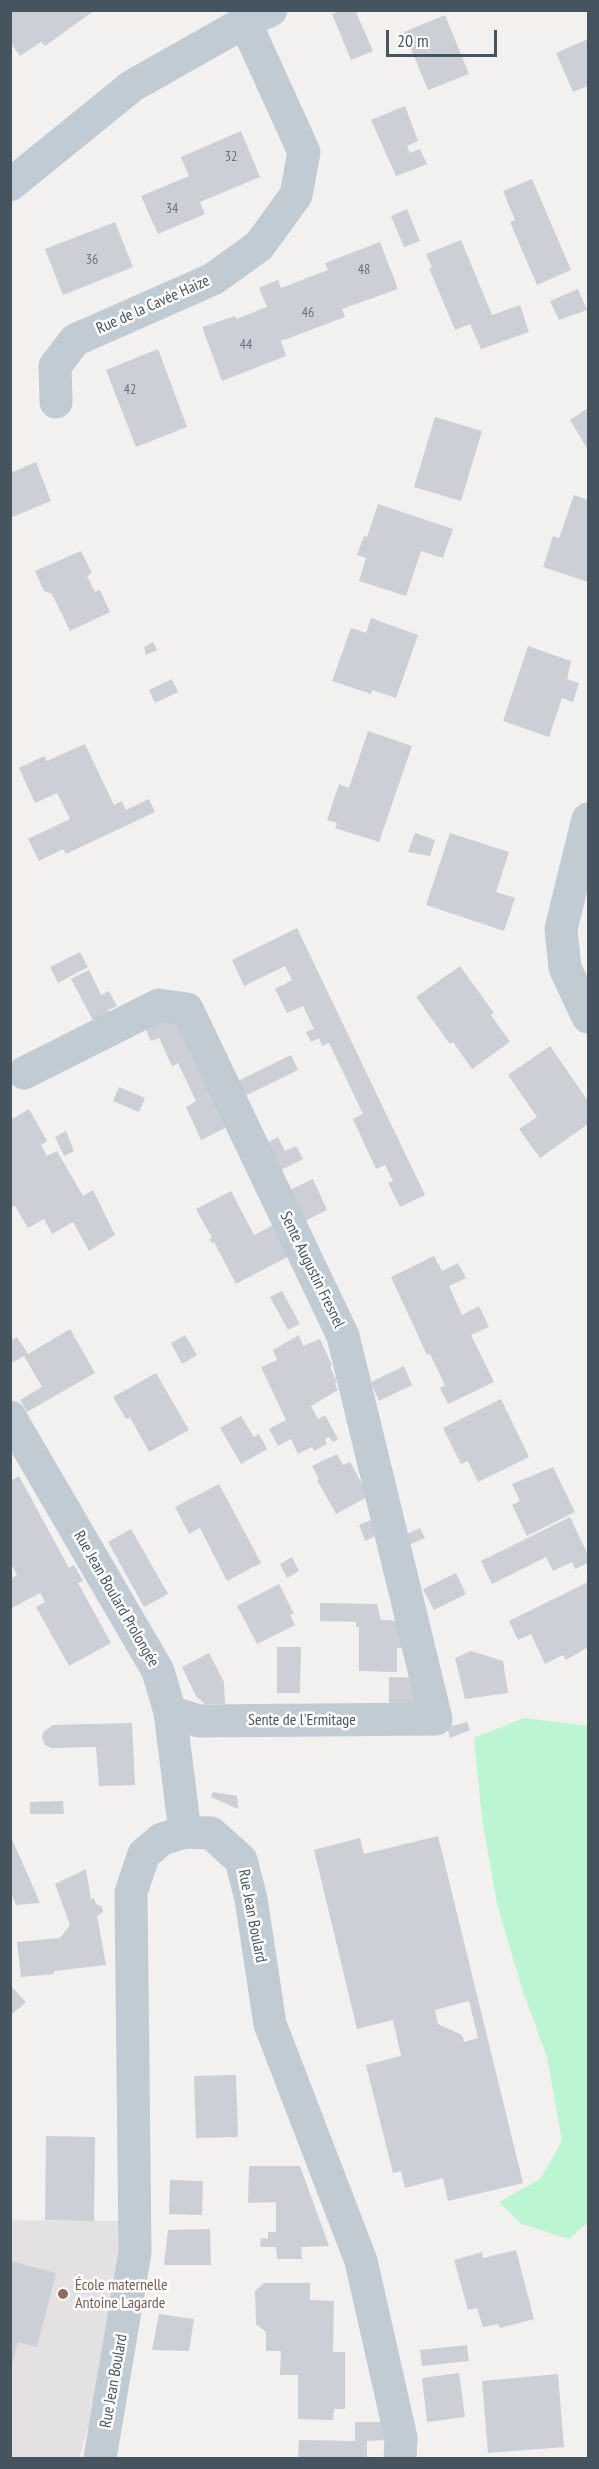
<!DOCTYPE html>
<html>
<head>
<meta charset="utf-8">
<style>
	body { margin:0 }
	#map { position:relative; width:599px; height:2469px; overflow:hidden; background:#f3f0f0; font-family:"PT Sans Narrow",sans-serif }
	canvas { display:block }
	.frame { position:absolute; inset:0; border:12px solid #465460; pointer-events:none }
	.scale { position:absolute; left:386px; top:30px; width:111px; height:27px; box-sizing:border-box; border:3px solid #465460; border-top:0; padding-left:8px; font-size:18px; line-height:21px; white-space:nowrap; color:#465460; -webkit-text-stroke:4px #fff; paint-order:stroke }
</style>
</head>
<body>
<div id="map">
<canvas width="599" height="2469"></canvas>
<div class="frame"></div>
<div class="scale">20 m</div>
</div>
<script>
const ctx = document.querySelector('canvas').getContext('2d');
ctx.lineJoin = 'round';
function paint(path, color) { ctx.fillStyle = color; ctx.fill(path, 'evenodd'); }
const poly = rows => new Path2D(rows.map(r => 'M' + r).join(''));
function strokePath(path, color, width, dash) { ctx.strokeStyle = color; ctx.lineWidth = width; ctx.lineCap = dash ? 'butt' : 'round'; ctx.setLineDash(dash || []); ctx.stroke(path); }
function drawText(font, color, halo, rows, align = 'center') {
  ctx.font = font + ' "PT Sans Narrow",sans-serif'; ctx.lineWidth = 5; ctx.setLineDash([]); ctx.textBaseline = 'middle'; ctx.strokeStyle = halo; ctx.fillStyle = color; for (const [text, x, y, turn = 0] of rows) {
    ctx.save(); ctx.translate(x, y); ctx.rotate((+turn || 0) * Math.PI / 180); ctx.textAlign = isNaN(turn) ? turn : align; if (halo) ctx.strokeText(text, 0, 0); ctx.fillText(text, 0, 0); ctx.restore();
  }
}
paint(poly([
	[11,2220,121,2221,121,2244,93,2412,79,2458,11,2458]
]), '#e4e1e2');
paint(poly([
	[524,1718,588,1726,588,2222,569,2239,521,2224,499,2202,540,2179,562,2141,547,2057,523,1992,497,1904,482,1819,474,1738]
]), '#bbf5d1');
paint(poly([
	[10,10,95,10,45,46,41,42,20,56,10,42],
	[342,10,355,10,373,51,351,60,332,14],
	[445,15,469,74,428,90,404,32],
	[588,39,588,86,573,92,556,53],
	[405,106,418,141,407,146,410,153,420,149,427,164,396,176,371,120],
	[241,131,260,177,200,202,205,214,158,234,141,196,189,176,181,157],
	[532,179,571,270,537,285,510,222,515,220,503,191],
	[407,209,420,241,404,247,391,216],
	[115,222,133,267,63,295,45,249],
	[461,240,492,315,520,305,529,332,481,349,470,324,455,330,429,268,432,267,426,254],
	[380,242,398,289,342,309,345,317,281,341,286,356,222,381,202,327,235,316,236,319,267,307,259,288,278,280,281,288,328,270,325,263],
	[578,289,587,310,559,320,550,301],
	[158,349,187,427,136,447,106,370],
	[588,408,588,450,570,420],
	[435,417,482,431,461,501,414,487],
	[36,462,51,501,10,518,10,473],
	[574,495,588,500,588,582,543,567,553,536,559,538],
	[378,504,453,529,443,558,421,551,406,596,359,581,366,558,357,555,364,536,367,537],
	[81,551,92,573,87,576,95,592,100,590,110,612,70,631,52,594,44,591,35,571],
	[371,618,418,635,396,698,372,690,371,694,332,681,351,628,366,633],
	[153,642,157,650,146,655,144,647],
	[528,646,571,661,567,679,579,683,573,702,562,698,549,737,503,721],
	[172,679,178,692,155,703,149,690],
	[368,731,412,746,379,842,335,828,337,823,327,820,339,784,349,788],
	[85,744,114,805,122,801,126,810,149,799,155,812,66,854,63,849,39,861,28,839,70,819,57,793,35,803,19,768,44,756,47,761],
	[415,833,435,840,430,856,408,852],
	[450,833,509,852,496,892,515,898,504,931,426,905],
	[297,928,425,1195,400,1207,388,1183,393,1181,385,1165,376,1169,353,1119,363,1114,329,1043,322,1046,319,1038,311,1042,306,1032,314,1029,303,1006,287,1013,275,989,292,980,285,966,244,986,232,960],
	[80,952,88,967,58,983,50,967],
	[460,966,494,1013,491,1015,510,1042,472,1069,453,1042,450,1044,416,997],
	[89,970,101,995,109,991,117,1006,108,1010,113,1020,97,1028,71,979],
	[162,1014,184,1022,233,1124,201,1140,186,1107,196,1101,178,1063,172,1066,159,1038,151,1041,143,1023],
	[550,1046,588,1101,588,1124,540,1158,519,1129,537,1117,508,1075],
	[291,1055,298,1070,241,1098,234,1083],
	[119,1087,145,1098,139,1112,113,1101],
	[29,1109,47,1141,41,1145,47,1156,57,1151,83,1196,93,1190,115,1235,89,1251,73,1222,52,1234,44,1219,28,1228,15,1206,10,1208,10,1116,12,1119],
	[66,1131,74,1151,64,1156,55,1137],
	[278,1137,285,1151,296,1146,303,1159,277,1172,263,1145],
	[313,1179,327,1210,301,1223,286,1192],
	[231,1191,254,1235,275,1224,291,1255,236,1284,214,1242,212,1243,209,1239,212,1238,196,1209],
	[434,1256,442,1271,458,1263,466,1278,449,1286,462,1315,479,1306,489,1327,471,1335,494,1382,448,1404,440,1388,445,1385,430,1354,427,1355,391,1277],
	[282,1291,300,1324,288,1330,270,1297],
	[70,1329,95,1373,27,1412,20,1400,42,1387,24,1356,10,1364,10,1341,17,1337,28,1354],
	[185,1335,197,1355,182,1364,171,1343],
	[299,1335,303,1346,320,1339,332,1365,330,1366,337,1382,335,1384,338,1390,311,1406,318,1419,325,1415,338,1439,333,1442,329,1437,325,1439,327,1444,314,1451,312,1447,298,1454,291,1439,278,1446,269,1429,286,1420,261,1367,277,1360,273,1350],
	[404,1366,412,1385,379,1401,371,1382],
	[156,1373,189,1430,149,1452,130,1417,126,1419,113,1397],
	[501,1399,529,1457,478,1482,468,1461,461,1464,443,1428],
	[241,1416,254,1437,259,1434,267,1449,241,1464,220,1428],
	[337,1454,343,1465,350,1462,369,1496,336,1514,317,1480,319,1479,312,1466],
	[553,1467,575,1512,527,1536,512,1505,520,1501,512,1484],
	[19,1476,69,1568,74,1565,83,1581,78,1583,111,1643,69,1666,36,1607,45,1602,40,1593,10,1609,10,1579,17,1575,10,1562,10,1481],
	[219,1484,261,1563,227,1581,200,1528,189,1534,175,1507],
	[382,1515,386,1531,365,1541,359,1525],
	[570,1517,588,1555,588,1563,575,1569,572,1562,553,1571,546,1557,492,1584,481,1561],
	[420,1528,425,1538,409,1545,405,1535],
	[131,1529,168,1594,144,1607,108,1542],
	[292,1557,299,1571,287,1578,280,1564],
	[456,1573,466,1594,434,1610,423,1589],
	[588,1582,588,1647,566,1660,563,1655,545,1664,531,1634,518,1640,509,1621],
	[279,1584,294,1614,290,1615,295,1625,257,1644,237,1606],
	[320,1603,377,1604,381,1620,405,1621,404,1648,397,1648,397,1672,359,1671,359,1627,356,1627,356,1622,320,1621],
	[277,1647,301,1647,300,1693,277,1693],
	[471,1651,503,1661,508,1693,465,1699,455,1658],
	[209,1653,224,1682,225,1704,205,1704,196,1696,182,1667],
	[389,1677,418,1678,417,1706,389,1706],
	[467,1722,470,1730,450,1738,447,1727],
	[132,1723,135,1785,99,1786,96,1747,51,1748,45,1745,42,1737,44,1731,53,1725],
	[213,1792,237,1796,238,1809,211,1797],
	[63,1801,64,1814,30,1814,30,1802],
	[10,1835,27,1873,40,1903,16,1905,10,1891],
	[438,1836,523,2183,448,2201,443,2178,405,2188,401,2171,393,2173,366,2065,401,2056,393,2020,357,2029,314,1850,360,1838,364,1854],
	[469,2001,478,2038,464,2042,462,2035,438,2024,435,2010],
	[86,1869,91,1899,94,1898,96,1904,102,1907,103,1912,97,1916,106,1965,54,1971,54,1974,21,1977,17,1942,60,1938,70,1925,55,1884],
	[10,1985,26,2002,10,2016],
	[236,2075,238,2137,196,2138,194,2076],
	[46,2136,95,2137,94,2221,45,2220],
	[249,2166,300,2166,329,2246,301,2247,302,2259,277,2259,276,2247,260,2247,261,2238,268,2239,268,2232,276,2232,276,2202,248,2203],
	[170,2180,203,2181,202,2215,169,2214],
	[210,2229,211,2265,164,2265,168,2230],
	[516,2250,534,2319,500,2328,498,2324,483,2327,477,2308,468,2310,454,2260,482,2252,483,2258],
	[10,2261,56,2273,37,2347,18,2342,11,2369],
	[264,2283,310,2283,310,2300,334,2301,333,2352,345,2352,345,2409,334,2409,333,2420,298,2419,298,2375,280,2375,281,2351,266,2351,266,2332,256,2324,255,2291],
	[159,2314,194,2319,189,2351,152,2350],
	[467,2345,469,2361,422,2366,420,2350],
	[459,2373,465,2417,427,2422,422,2378],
	[558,2374,564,2447,488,2453,482,2381],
	[355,2422,384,2422,386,2440,367,2441,367,2458,298,2458,299,2440,355,2441]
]), '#cccfd6');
strokePath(poly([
	[10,185,132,86,245,22,271,10],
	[56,402,55,366,75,340,213,279,259,246,296,195,304,152,245,22],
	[588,819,561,929,565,968,588,1017],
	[24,1073,159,1005,187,1009,343,1336,436,1719,199,1721,170,1712],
	[10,1417,158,1671,170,1712,185,1832],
	[100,2458,135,2252,131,1892,144,1854,162,1839,185,1832,211,1833,241,1860,251,1899,270,2024,361,2261,401,2438,400,2458]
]), '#c0cbd4', 33);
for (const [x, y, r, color] of [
	[63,2294,6,"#8d6e63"]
]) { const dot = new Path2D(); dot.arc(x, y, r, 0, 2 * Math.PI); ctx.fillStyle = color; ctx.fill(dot); strokePath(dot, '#fff', 2); }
drawText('14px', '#68737e', null, [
	["32",231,157],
	["34",172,209],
	["36",92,260],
	["48",364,270],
	["46",308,313],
	["44",246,345],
	["42",130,390]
]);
drawText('16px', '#465460', '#fff', [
	["Rue de la Cavée Haize",153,305,-24],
	["Sente Augustin Fresnel",312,1270,64],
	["Rue Jean Boulard Prolongée",116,1599,60],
	["Sente de l'Ermitage",302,1720],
	["Rue Jean Boulard",252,1916,79],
	["Rue Jean Boulard",114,2381,-80]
]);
drawText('16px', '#785e54', '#fff', [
	["École maternelle",75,2285],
	["Antoine Lagarde",75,2303]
], 'left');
</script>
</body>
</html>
